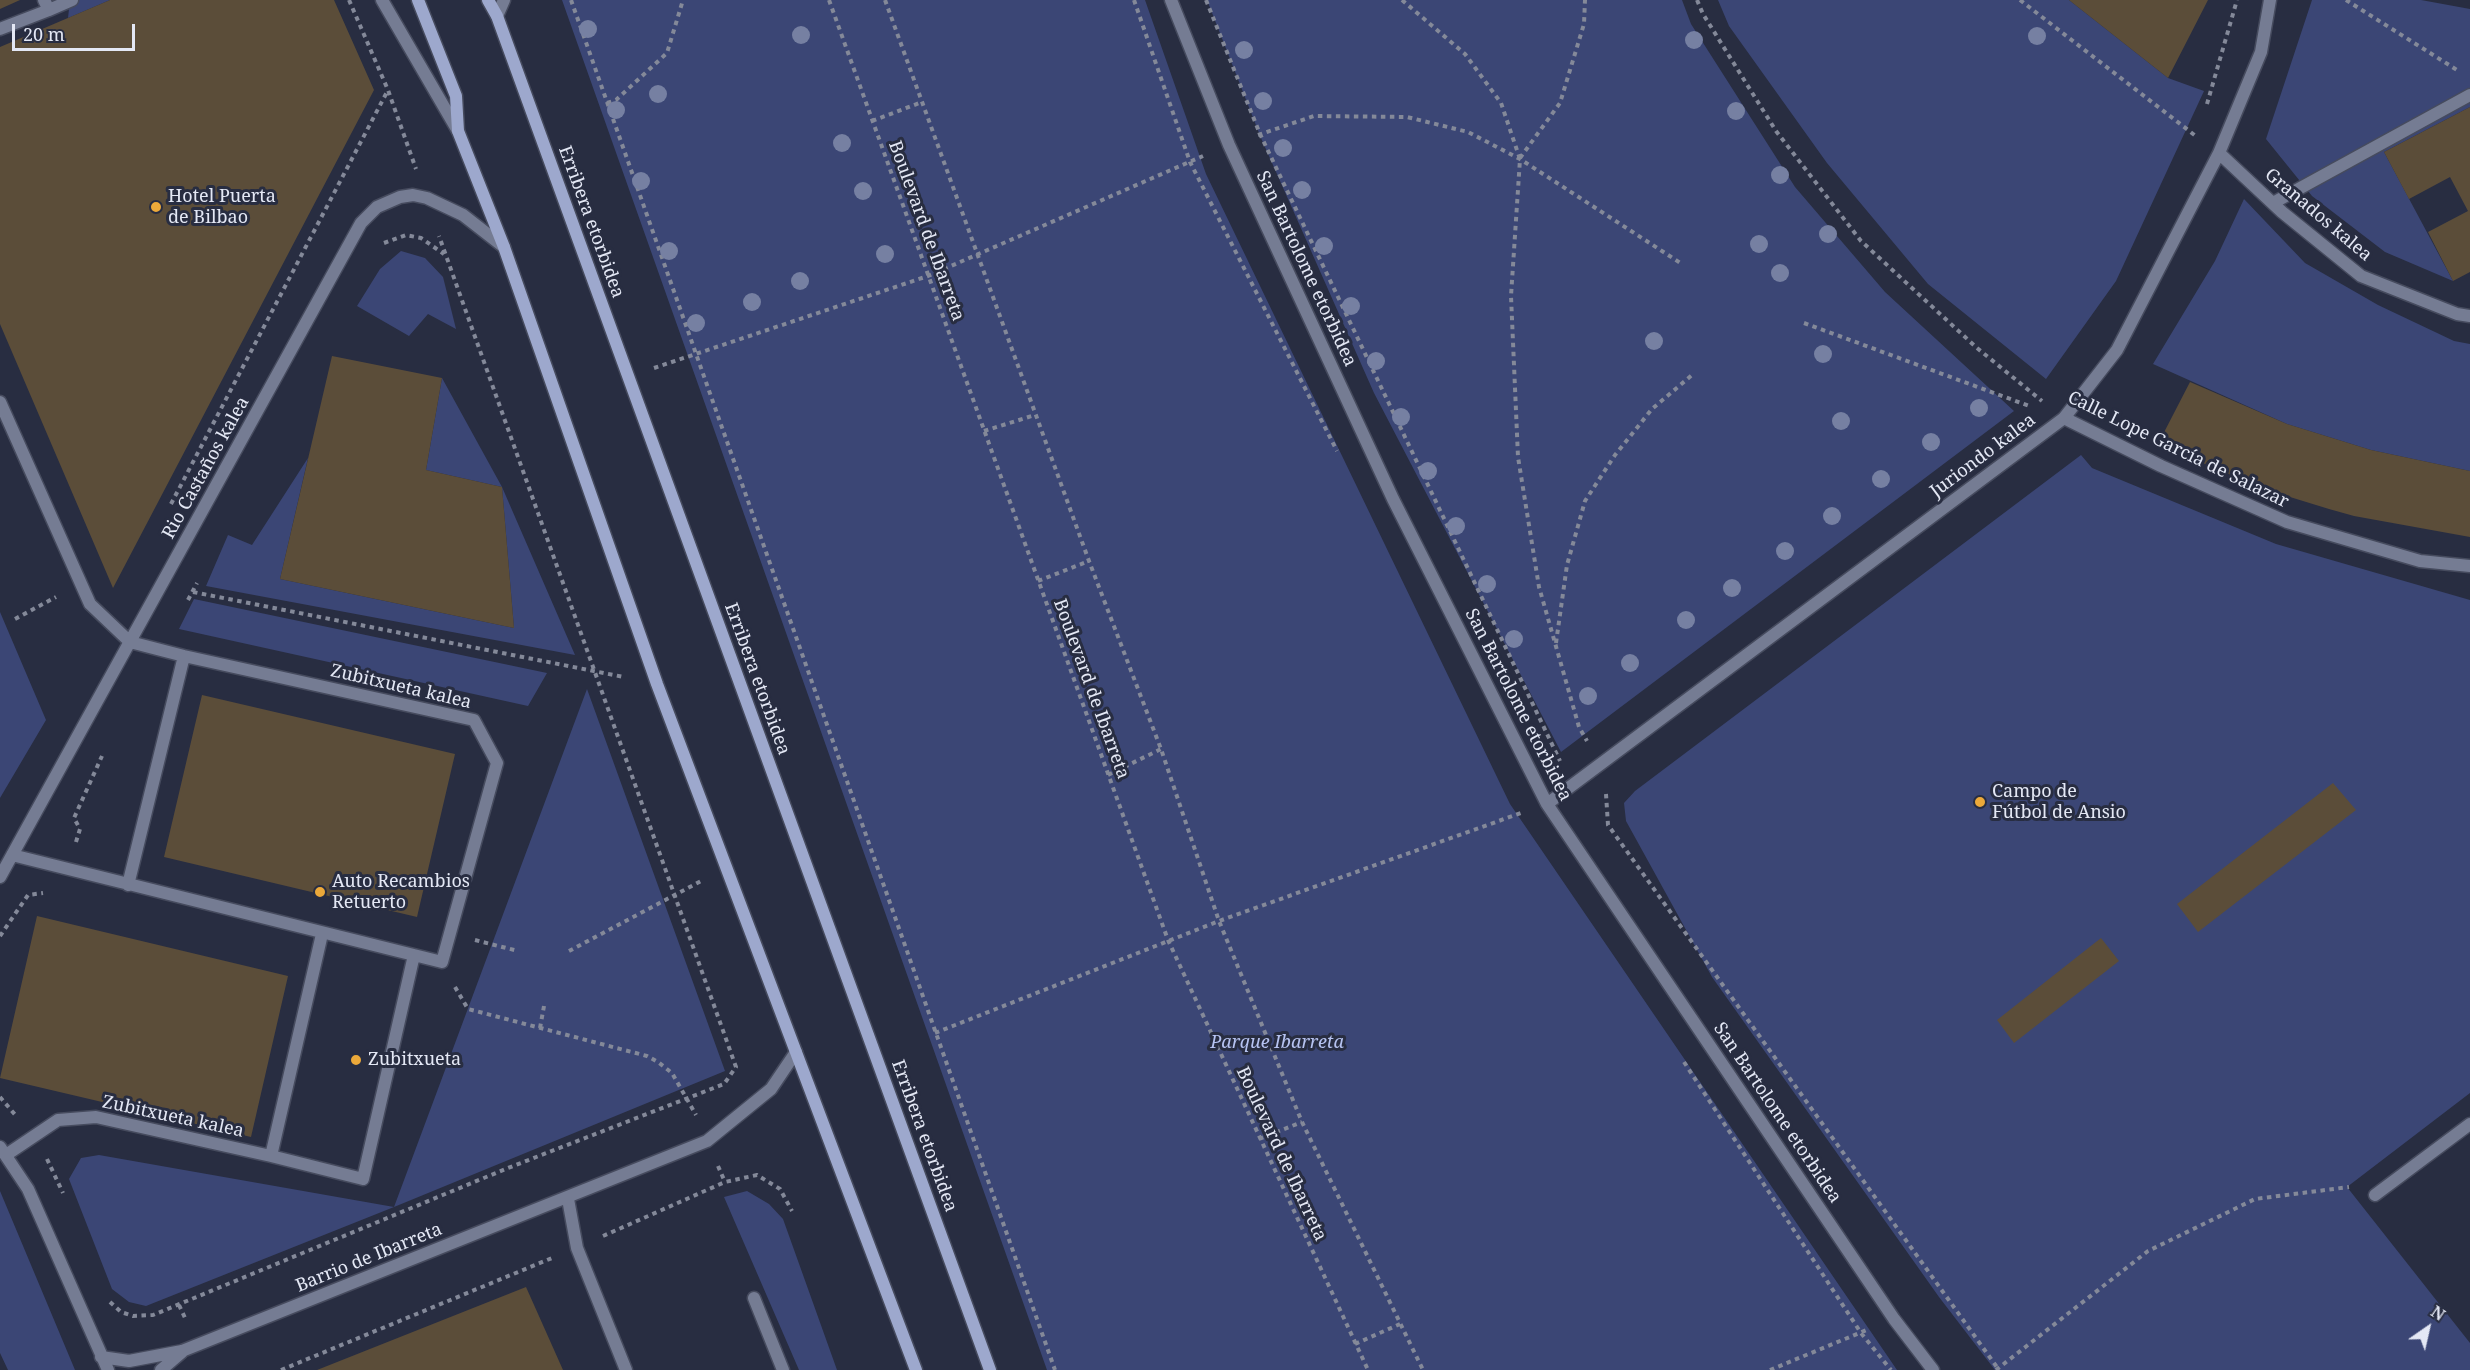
<!DOCTYPE html>
<html>
<head>
<meta charset="utf-8">
<style>
	body { margin:0 }
	#map { position:relative; width:2470px; height:1370px; overflow:hidden; background:#282d41; font-family:"Noto Serif",serif }
	canvas { display:block }
	.north { position:absolute; left:2398px; top:1298px; width:60px; height:60px; -webkit-text-stroke:4px #282d41; paint-order:stroke; rotate:34deg; font-size:16px; font-weight:700; line-height:24px; text-align:center; color:#e4e8f5 }
	.north::after { content:''; display:block; margin:auto; width:21px; height:27px; background:#e4e8f5; clip-path:polygon(50% 0,100% 100%,50% 72%,0 100%) }
	.scale { position:absolute; left:12px; top:24px; width:123px; height:27px; box-sizing:border-box; border:3px solid #e4e8f5; border-top:0; padding-left:8px; font-size:18px; line-height:21px; white-space:nowrap; color:#e4e8f5; -webkit-text-stroke:4px #282d41; paint-order:stroke }
</style>
</head>
<body>
<div id="map">
<canvas width="2470" height="1370"></canvas>
<div class="north">N</div>
<div class="scale">20 m</div>
</div>
<script>
const ctx = document.querySelector('canvas').getContext('2d');
ctx.lineJoin = 'round';
function paint(path, color) { ctx.fillStyle = color; ctx.fill(path, 'evenodd'); }
const poly = rows => new Path2D(rows.map(r => 'M' + r).join(''));
function strokePath(path, color, width, dash) { ctx.strokeStyle = color; ctx.lineWidth = width; ctx.lineCap = dash ? 'butt' : 'round'; ctx.setLineDash(dash || []); ctx.stroke(path); }
function drawText(font, color, halo, rows, align = 'center') {
  ctx.font = font + ' "Noto Serif",serif'; ctx.lineWidth = 6; ctx.setLineDash([]); ctx.textBaseline = 'middle'; ctx.strokeStyle = halo; ctx.fillStyle = color; for (const [text, x, y, turn = 0] of rows) {
    ctx.save(); ctx.translate(x, y); ctx.rotate((+turn || 0) * Math.PI / 180); ctx.textAlign = isNaN(turn) ? turn : align; if (halo) ctx.strokeText(text, 0, 0); ctx.fillText(text, 0, 0); ctx.restore();
  }
}
paint(poly([
	[70,0,110,0,68,18],
	[562,0,1145,0,1206,174,1510,804,1897,1370,1047,1370],
	[1207,0,1682,0,1691,24,1795,187,1885,292,2014,411,1561,752,1374,393,1261,138],
	[1718,0,2069,0,2168,78,2204,91,2116,281,2046,379,1928,284,1827,163,1729,26],
	[2312,0,2421,0,2470,9,2470,107,2384,152,2453,281,2385,252,2312,196,2266,139],
	[2244,199,2305,263,2378,305,2454,341,2470,344,2470,471,2371,450,2287,424,2153,364,2215,261],
	[401,251,425,258,443,277,456,329,428,314,409,336,357,306,380,269],
	[442,378,502,487,575,655,206,586,228,535,252,545,308,458,280,579,514,628,502,487,426,470],
	[2081,455,2092,468,2276,544,2470,600,2470,1093,2347,1187,2470,1343,2470,1370,1995,1370,1939,1297,1712,977,1626,821,1624,803,1635,791],
	[194,599,547,673,528,706,179,629],
	[0,612,46,720,0,798],
	[587,689,725,1071,394,1207,146,1306,129,1302,112,1289,69,1179,81,1158,99,1155,394,1207],
	[0,1191,75,1370,8,1370,0,1353],
	[747,1191,769,1204,783,1219,837,1370,799,1370,724,1197]
]), '#3b4675');
paint(poly([
	[0,0,20,0,0,9],
	[110,0,334,0,374,90,113,588,0,324,0,47],
	[2069,0,2208,0,2168,78],
	[2470,107,2470,272,2453,281,2428,232,2468,211,2450,177,2409,199,2384,152],
	[332,356,442,378,426,470,502,487,514,628,280,579],
	[2190,382,2287,424,2371,450,2470,471,2470,537,2354,516,2329,509,2264,489,2158,444],
	[202,695,455,754,417,917,164,857],
	[2333,783,2356,810,2198,932,2177,904],
	[37,916,288,976,251,1137,0,1078],
	[2101,938,2119,961,2014,1043,1997,1020],
	[526,1287,563,1370,317,1370]
]), '#5b4d39');
const service = poly([
	[49,10,72,0],
	[0,29,49,10,44,0],
	[2273,203,2470,95],
	[2064,418,2161,466,2287,522,2420,561,2470,566],
	[754,1298,783,1370]
]);
const minor = poly([
	[1171,0,1229,145,1393,499,1547,804,1894,1319,1933,1370],
	[2219,153,2282,212,2361,276,2457,314,2470,316],
	[0,402,90,604,130,642,184,656,474,720,497,763,442,962,12,855],
	[1547,804,2064,418,2117,350,2219,153,2261,52,2270,0],
	[0,877,361,223,377,207,400,197,413,195,427,198,463,215,504,247],
	[128,885,184,656],
	[322,934,271,1156,363,1179,414,955],
	[0,1147,28,1189,108,1370],
	[6,1155,58,1120,96,1117,271,1156],
	[2375,1195,2470,1124],
	[568,1199,577,1248,626,1370],
	[101,1357,129,1361,182,1351,707,1141,771,1089,796,1052],
	[161,1370,182,1352]
]);
const tertiary = poly([
	[382,0,458,131],
	[497,16,504,0]
]);
const secondary = poly([
	[418,0,456,96,458,131,504,247,657,684,916,1370],
	[488,0,497,16,990,1370]
]);
strokePath(service, '#464b5e', 15);
strokePath(minor, '#464b5e', 15);
strokePath(tertiary, '#464b5e', 15);
strokePath(secondary, '#464b5e', 15);
strokePath(poly([
	[349,0,388,90,416,169],
	[571,0,1055,1370],
	[829,0,1168,940,1368,1370],
	[885,0,1089,561,1161,749,1219,921,1302,1122,1423,1370],
	[1134,0,1190,162,1337,451],
	[1206,0,1260,134,1560,761],
	[1402,0,1465,54,1501,103,1520,159,1511,296,1518,457,1539,587,1579,727,1587,741],
	[1697,0,1703,14,1776,131,1861,241,1977,348,2042,401],
	[2020,0,2197,137],
	[2346,0,2457,70],
	[607,103,616,100,667,53,683,0],
	[2207,104,2237,0],
	[872,121,922,102],
	[1258,135,1314,116,1407,117,1468,132,1520,159,1682,264],
	[1520,158,1560,103,1584,24,1585,0],
	[384,243,406,235,421,238,444,254],
	[1804,323,2032,407],
	[654,368,928,276,1203,156],
	[984,431,1035,415],
	[171,504,388,90],
	[1038,581,1089,561],
	[193,592,624,677],
	[188,600,197,583],
	[15,619,56,597],
	[1556,643,1567,565,1585,501,1615,455,1652,409,1692,375],
	[1108,775,1161,749],
	[1606,794,1608,825,1999,1370],
	[76,842,80,829,74,818,102,756],
	[0,936,28,895,43,893],
	[475,940,518,951],
	[569,951,703,880],
	[455,987,468,1009,647,1056,658,1062,672,1073,696,1115],
	[540,1028,544,1006],
	[935,1033,1219,921,1521,813],
	[1684,1062,1861,1333,1891,1370],
	[0,1097,17,1117],
	[1259,1139,1302,1122],
	[47,1159,63,1193],
	[718,1166,725,1182],
	[603,1236,725,1182,757,1175,780,1189,792,1211],
	[110,1302,121,1312,133,1316,153,1315,508,1168,724,1084,736,1067,439,236],
	[179,1305,186,1320],
	[1355,1344,1400,1324],
	[281,1370,552,1258],
	[1770,1370,1869,1329],
	[1996,1370,2148,1251,2255,1199,2349,1187]
]), '#848999', 4, [4.5, 4.5]);
strokePath(service, '#757c93', 12);
strokePath(minor, '#757c93', 12);
strokePath(tertiary, '#757c93', 12);
strokePath(secondary, '#9da8cd', 12);
ctx.fillStyle = '#7680a2';
for (const [x, y] of [
	[588,29],
	[801,35],
	[2037,36],
	[1694,40],
	[1244,50],
	[658,94],
	[1263,101],
	[616,110],
	[1736,111],
	[842,143],
	[1283,148],
	[1780,175],
	[641,181],
	[1302,190],
	[863,191],
	[1828,234],
	[1759,244],
	[1324,246],
	[669,251],
	[885,254],
	[1780,273],
	[800,281],
	[752,302],
	[1351,306],
	[696,323],
	[1654,341],
	[1823,354],
	[1376,361],
	[1979,408],
	[1401,417],
	[1841,421],
	[1931,442],
	[1428,471],
	[1881,479],
	[1832,516],
	[1456,526],
	[1785,551],
	[1487,584],
	[1732,588],
	[1686,620],
	[1514,639],
	[1630,663],
	[1588,696]
]) { ctx.beginPath(); ctx.arc(x, y, 9, 0, 2 * Math.PI); ctx.fill(); }
for (const [x, y, r, color] of [
	[156,207,6,"#eca93a"],
	[1980,802,6,"#eca93a"],
	[320,892,6,"#eca93a"],
	[356,1060,6,"#eca93a"]
]) { const dot = new Path2D(); dot.arc(x, y, r, 0, 2 * Math.PI); ctx.fillStyle = color; ctx.fill(dot); strokePath(dot, '#282d41', 2); }
drawText('18px', '#e4e8f5', '#282d41', [
	["Hotel Puerta",168,197],
	["de Bilbao",168,218],
	["Campo de",1992,792],
	["Fútbol de Ansio",1992,813],
	["Auto Recambios",332,882],
	["Retuerto",332,903],
	["Zubitxueta",368,1060]
], 'left');
drawText('18px', '#e4e8f5', '#282d41', [
	["Granados kalea",2318,215,40],
	["Erribera etorbidea",591,222,70],
	["Boulevard de Ibarreta",926,231,70],
	["San Bartolome etorbidea",1306,269,65],
	["Calle Lope García de Salazar",2178,450,26],
	["Juriondo kalea",1983,456,-37],
	["Rio Castaños kalea",206,468,-61],
	["Erribera etorbidea",757,679,70],
	["Zubitxueta kalea",401,687,13],
	["Boulevard de Ibarreta",1091,689,70],
	["San Bartolome etorbidea",1518,705,63],
	["San Bartolome etorbidea",1777,1113,56],
	["Zubitxueta kalea",173,1117,12],
	["Erribera etorbidea",924,1136,70],
	["Boulevard de Ibarreta",1281,1154,65],
	["Barrio de Ibarreta",369,1258,-22]
]);
drawText('italic 18px', '#b6c3f1', '#282d41', [
	["Parque Ibarreta",1277,1043]
]);
</script>
</body>
</html>
